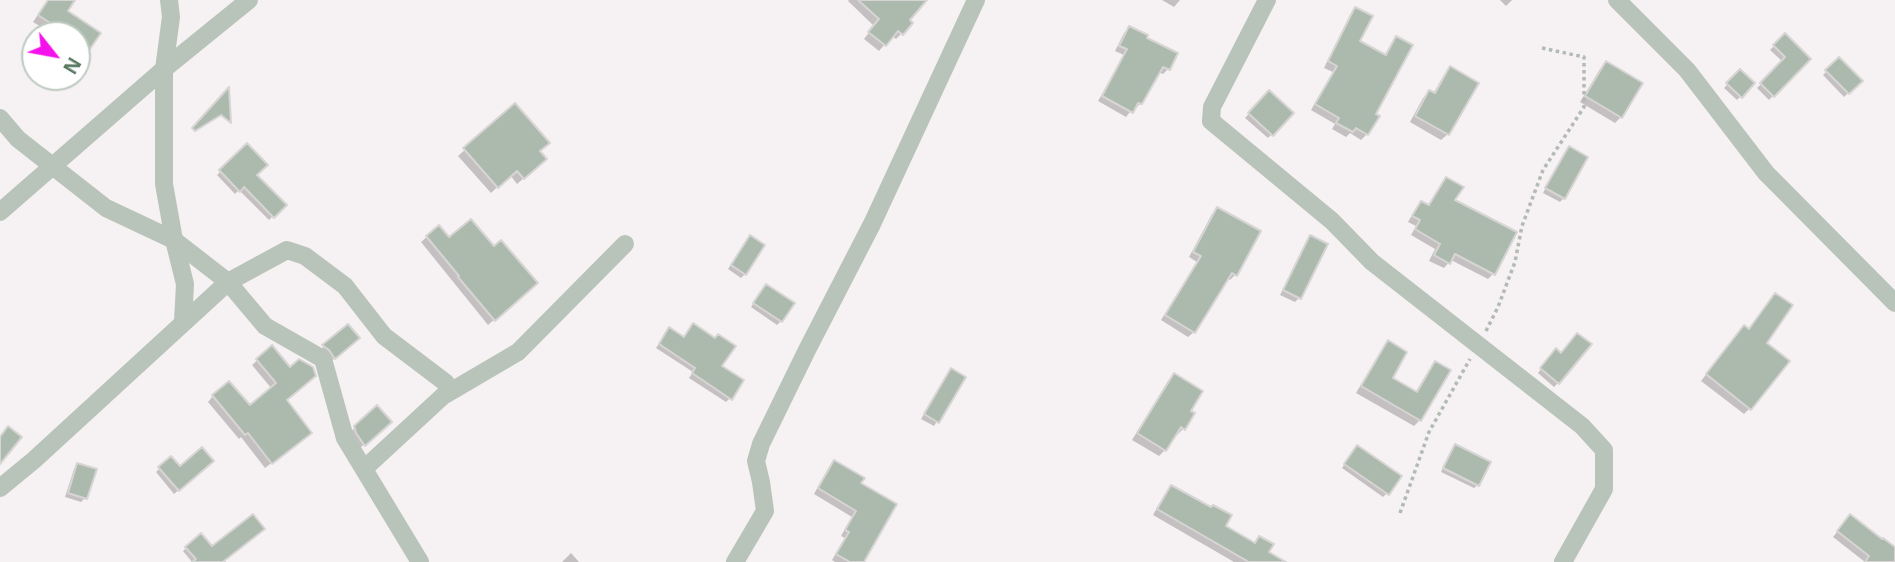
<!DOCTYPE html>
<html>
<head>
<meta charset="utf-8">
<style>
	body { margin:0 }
	#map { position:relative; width:1895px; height:562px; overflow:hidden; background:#f6f1f2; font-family:"Noto Sans",sans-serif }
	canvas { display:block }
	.north { position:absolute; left:21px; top:21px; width:70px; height:70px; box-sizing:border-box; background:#fff; border:2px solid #bdcac0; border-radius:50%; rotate:121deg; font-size:19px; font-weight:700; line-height:28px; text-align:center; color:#597a61 }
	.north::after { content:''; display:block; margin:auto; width:24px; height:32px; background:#f511ec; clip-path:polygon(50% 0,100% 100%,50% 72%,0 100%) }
</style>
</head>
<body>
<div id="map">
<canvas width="1895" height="562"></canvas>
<div class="north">N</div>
</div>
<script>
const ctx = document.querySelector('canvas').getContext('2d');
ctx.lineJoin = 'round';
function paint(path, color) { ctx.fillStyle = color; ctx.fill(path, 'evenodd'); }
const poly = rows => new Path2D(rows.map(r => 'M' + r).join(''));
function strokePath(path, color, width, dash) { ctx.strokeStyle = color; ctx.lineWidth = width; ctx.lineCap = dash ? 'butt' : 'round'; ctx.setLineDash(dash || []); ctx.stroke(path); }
paint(poly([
	[48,0,73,0,65,11,89,48,83,54,77,50,77,35,54,35,33,22],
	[849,0,924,0,908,20,910,23,901,34,896,39,892,36,879,51,864,39,874,26,848,1],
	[1162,0,1180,0,1174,7],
	[1500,0,1512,0,1506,6],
	[1356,9,1357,42,1384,56,1391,44,1397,38,1367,134,1361,140,1350,133,1346,137,1332,129,1335,124,1311,110,1333,72,1324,68,1350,15],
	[1129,28,1144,39,1168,69,1163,74,1158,72,1141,103,1135,109,1133,108,1126,117,1098,101,1124,55,1115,51,1124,33],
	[1785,35,1809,59,1769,100,1757,88,1783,62,1770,50],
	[1839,59,1860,81,1844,97,1823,75],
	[1606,63,1621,117,1615,123,1580,102,1600,69],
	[1450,69,1448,134,1441,140,1410,122,1423,98,1429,92,1433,94,1444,75],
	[1740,71,1753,84,1737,100,1724,88],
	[1269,92,1292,113,1268,138,1245,118],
	[515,106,538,152,539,165,517,184,510,175,491,193,458,156],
	[247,146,255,175,284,205,269,220,239,190,235,194,217,175],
	[1569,148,1586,158,1564,198,1560,202,1543,193,1565,152],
	[1446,179,1453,201,1494,273,1488,279,1451,260,1444,268,1429,261,1435,249,1411,235,1416,226,1408,222,1416,208,1422,203,1428,206,1441,184],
	[1218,209,1235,275,1230,280,1227,278,1194,332,1188,337,1161,320,1197,262,1189,257,1212,214],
	[438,227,449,240,530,289,488,325,421,242],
	[750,237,745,274,741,278,728,269],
	[1311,237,1326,245,1299,298,1295,302,1280,295,1307,241],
	[762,290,781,321,777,325,751,307],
	[348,326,354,342,330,362,320,350],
	[666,333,720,366,730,398,726,402,689,378,693,372,656,348],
	[1738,333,1765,343,1750,408,1744,414,1701,381],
	[1388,343,1390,379,1415,393,1429,370,1436,363,1420,420,1414,426,1356,393,1382,349],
	[271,348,285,401,304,438,265,468,241,437,239,439,208,402,213,396,249,407,272,389,252,365],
	[1552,355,1558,383,1554,387,1538,373],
	[948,374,964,378,934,426,921,419],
	[1174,375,1188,412,1183,429,1177,435,1175,433,1165,450,1159,456,1132,440,1168,381],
	[377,408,390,422,360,448,350,432],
	[1455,447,1478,485,1474,488,1441,472,1451,451],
	[1353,451,1387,493,1383,497,1342,468],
	[171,458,179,468,208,465,174,494,156,472],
	[835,462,859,484,862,562,835,562,832,560,845,538,841,536,852,517,814,494,829,467],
	[78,465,85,498,81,502,65,497,74,469],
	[1171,487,1211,509,1223,526,1253,544,1260,538,1267,553,1277,562,1234,562,1153,515,1166,492],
	[1845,522,1895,550,1895,562,1865,562,1833,537],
	[201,536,212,549,221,562,192,562,183,551],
	[571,553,579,562,562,562]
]), '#0003');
const building = poly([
	[48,0,75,0,68,11,101,33,90,49,77,40,77,35,69,35,38,15,48,0],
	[858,0,927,0,910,20,913,23,903,35,898,31,886,46,868,32,879,19,858,0],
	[1355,7,1373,16,1360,41,1386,55,1396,36,1413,45,1376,114,1380,116,1368,135,1356,128,1353,132,1336,123,1339,118,1315,104,1337,66,1328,61,1355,7],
	[1129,26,1148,35,1147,38,1178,53,1170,70,1163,67,1142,104,1138,103,1133,113,1102,96,1127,49,1119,46,1129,26],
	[1785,33,1811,59,1774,97,1760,83,1785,57,1773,45,1785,33],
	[1839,57,1863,81,1849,94,1825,70,1839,57],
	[1606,61,1643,83,1622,118,1585,96,1606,61],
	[1450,66,1479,83,1449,135,1415,116,1429,90,1435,93,1450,66],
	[1740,69,1755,83,1742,98,1726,83,1740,69],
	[229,87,231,123,221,115,195,131,192,128,229,87],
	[1269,90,1294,113,1273,136,1248,113,1269,90],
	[515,103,550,143,540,151,547,159,524,179,517,171,498,188,463,148,515,103],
	[247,143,268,165,257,175,287,205,274,218,244,187,240,192,219,170,247,143],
	[1569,146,1588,157,1565,199,1545,188,1569,146],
	[1446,177,1464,187,1455,200,1517,232,1495,275,1455,254,1450,264,1434,255,1440,244,1415,229,1420,220,1412,216,1421,201,1429,205,1446,177],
	[1217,207,1261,231,1237,276,1232,273,1195,333,1165,315,1201,256,1193,252,1217,207],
	[471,219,494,246,501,240,538,283,495,321,458,277,459,276,426,236,439,225,449,237,471,219],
	[750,235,765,245,746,275,731,265,750,235],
	[1310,235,1328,244,1301,299,1283,290,1310,235],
	[766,284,795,303,782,322,753,303,766,284],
	[1775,293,1793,305,1767,343,1790,361,1751,410,1706,374,1744,325,1749,329,1775,293],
	[693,323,715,338,718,334,736,346,722,366,744,380,732,400,692,373,695,368,659,344,669,327,684,337,693,323],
	[348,324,360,338,335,359,329,350,322,345,348,324],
	[1577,333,1592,344,1559,384,1540,368,1556,348,1561,353,1577,333],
	[1388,340,1407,352,1393,378,1417,392,1435,361,1451,370,1421,421,1361,386,1388,340],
	[272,345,290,367,299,359,313,367,316,376,287,400,312,433,272,464,248,433,245,435,212,395,229,381,250,405,276,383,256,359,272,345],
	[951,368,966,377,939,423,924,414,951,368],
	[1174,373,1203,391,1191,411,1195,413,1185,430,1181,427,1166,451,1137,433,1174,373],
	[377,405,392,422,365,446,356,433,354,426,377,405],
	[8,426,22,437,0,464,0,437,8,426],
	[1455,444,1491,462,1479,486,1443,468,1455,444],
	[1357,445,1402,476,1389,495,1344,464,1357,445],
	[202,447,214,461,179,491,158,467,171,456,180,466,202,447],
	[834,460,865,478,861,483,897,504,864,562,850,562,836,554,849,532,845,530,856,511,818,488,834,460],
	[77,463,97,469,87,499,68,493,77,463],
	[1171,485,1211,507,1213,505,1232,515,1226,526,1255,543,1259,536,1274,544,1269,552,1286,562,1249,562,1157,509,1171,485],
	[253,514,265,529,224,561,225,562,192,562,196,559,185,547,201,533,212,546,253,514],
	[1850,514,1882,539,1883,538,1895,547,1895,562,1865,562,1869,556,1837,531,1850,514]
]);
paint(building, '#abbaad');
strokePath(building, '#d7d4d4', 2);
strokePath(poly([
	[1486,331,1498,307,1515,262,1522,226,1543,170,1584,107,1584,57,1542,48],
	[1400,513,1429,432,1470,359]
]), '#b1bab3', 3.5, [3.5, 3.5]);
strokePath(poly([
	[169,0,171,17,164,69,164,184,174,240,185,284,183,322],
	[1267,0,1212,107,1211,121,1332,221,1372,262,1582,426,1604,450,1604,489,1563,562],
	[1617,0,1687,70,1766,173,1895,303],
	[0,118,18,139,106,208,174,240,228,282,265,326,323,359,345,438,420,562],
	[0,212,164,69,249,0],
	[365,468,443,396,518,352,625,244],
	[0,488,34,460,228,282,287,250,305,256,345,286,384,336,446,383],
	[735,562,765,511,761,482,756,461,761,444,807,350,872,224,976,0]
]), '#b8c3ba', 18);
</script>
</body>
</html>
